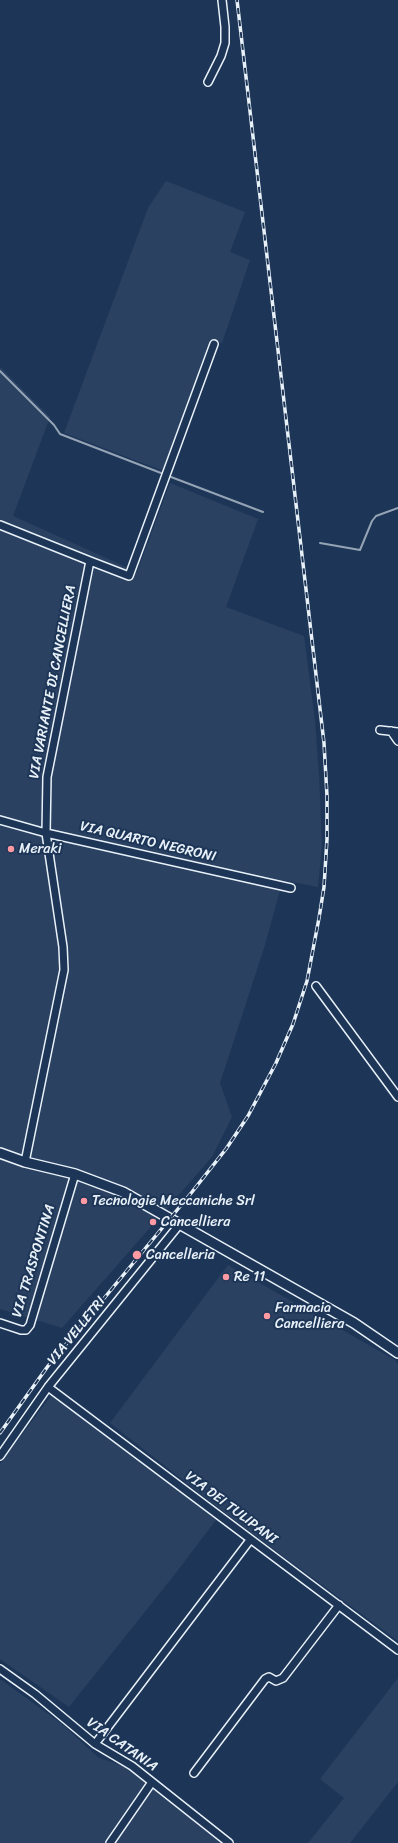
<!DOCTYPE html>
<html>
<head>
<meta charset="utf-8">
<style>
	body { margin:0 }
	canvas { display:block; background:#1d3557 }
</style>
</head>
<body>
<canvas width="398" height="1843"></canvas>
<script>
const ctx = document.querySelector('canvas').getContext('2d');
ctx.lineJoin = 'round';
function paint(path, color) { ctx.fillStyle = color; ctx.fill(path, 'evenodd'); }
const poly = rows => new Path2D(rows.map(r => 'M' + r).join(''));
function strokePath(path, color, width, dash) { ctx.strokeStyle = color; ctx.lineWidth = width; ctx.lineCap = dash ? 'butt' : 'round'; ctx.setLineDash(dash || []); ctx.stroke(path); }
function drawText(font, color, halo, rows, align = 'center') {
  ctx.font = font + ' Sriracha,sans-serif'; ctx.lineWidth = 4; ctx.setLineDash([]); ctx.textBaseline = 'middle'; ctx.strokeStyle = halo; ctx.fillStyle = color; for (const [text, x, y, turn = 0] of rows) {
    ctx.save(); ctx.translate(x, y); ctx.rotate((+turn || 0) * Math.PI / 180); ctx.textAlign = isNaN(turn) ? turn : align; if (halo) ctx.strokeText(text, 0, 0); ctx.fillText(text, 0, 0); ctx.restore();
  }
}
paint(poly([
	[166,181,245,212,230,252,250,260,222,343,210,340,164,471,64,433,148,208],
	[0,367,50,417,13,516,137,572,170,483,258,519,226,607,304,636,315,720,319,775,322,846,318,887,282,880,279,894,265,945,220,1083,232,1117,212,1157,62,1328,0,1309],
	[228,1265,395,1360,398,1364,398,1641,233,1519,110,1423],
	[53,1393,216,1520,175,1574,69,1707,0,1659,0,1464],
	[398,1678,398,1782,350,1843,308,1843,344,1798,320,1779],
	[0,1679,62,1724,99,1758,124,1766,222,1843,0,1843]
]), '#2a4162');
strokePath(poly([
	[0,371,54,425,60,434,161,473],
	[171,477,263,512],
	[320,543,360,550,372,521,376,516,398,508]
]), '#95a4b5', 2);
const minor = poly([
	[208,82,221,56,225,43,225,27,222,0],
	[0,525,90,561,129,576,214,344],
	[380,730,398,732],
	[391,731,398,741],
	[0,820,46,833,291,888],
	[316,986,398,1097],
	[25,1162,64,970,63,947,46,833,47,777,90,561],
	[0,1323,21,1330,26,1330,30,1325,75,1174],
	[48,1387,398,1650],
	[0,1456,48,1387,179,1225],
	[0,1669,35,1694,95,1744,132,1766,229,1843],
	[98,1740,250,1540],
	[194,1773,265,1679,269,1677,276,1681,283,1678,339,1605],
	[110,1843,152,1782]
]);
const tertiary = poly([
	[0,1153,25,1162,75,1174,123,1192,354,1323,398,1353]
]);
strokePath(minor, '#e8f1f8', 10);
strokePath(tertiary, '#e8f1f8', 12);
strokePath(minor, '#1d3557', 7);
strokePath(tertiary, '#1d3557', 9);
const rail = poly([
	[0,1433,48,1366,192,1192,226,1149,248,1116,276,1063,293,1024,307,981,319,918,324,887,327,839,327,796,324,743,237,0]
]);
strokePath(rail, '#e8f1f8', 3.5);
strokePath(rail, '#1d3557', 2, [6]);
for (const [x, y, r, color] of [
	[11,849,4,"#ff9aa2"],
	[84,1201,4,"#ff9aa2"],
	[153,1222,4,"#ff9aa2"],
	[137,1255,5,"#ff9aa2"],
	[226,1277,4,"#ff9aa2"],
	[267,1316,4,"#ff9aa2"]
]) { const dot = new Path2D(); dot.arc(x, y, r, 0, 2 * Math.PI); ctx.fillStyle = color; ctx.fill(dot); strokePath(dot, '#1d3557', 1.5); }
drawText('14px', '#e8f1f8', '#1d3557', [
	["VIA VARIANTE DI CANCELLIERA",53,682,-79],
	["VIA QUARTO NEGRONI",148,842,13],
	["VIA TRASPONTINA",34,1261,-73],
	["VIA VELLETRI",77,1331,-51],
	["VIA DEI TULIPANI",231,1508,37],
	["VIA CATANIA",122,1745,35]
]);
drawText('14px', '#e8f1f8', '#1d3557', [
	["Meraki",19,849],
	["Tecnologie Meccaniche Srl",92,1201],
	["Cancelliera",161,1222],
	["Cancelleria",146,1255],
	["Re 11",234,1277],
	["Farmacia",275,1308],
	["Cancelliera",275,1324]
], 'left');
</script>
</body>
</html>
